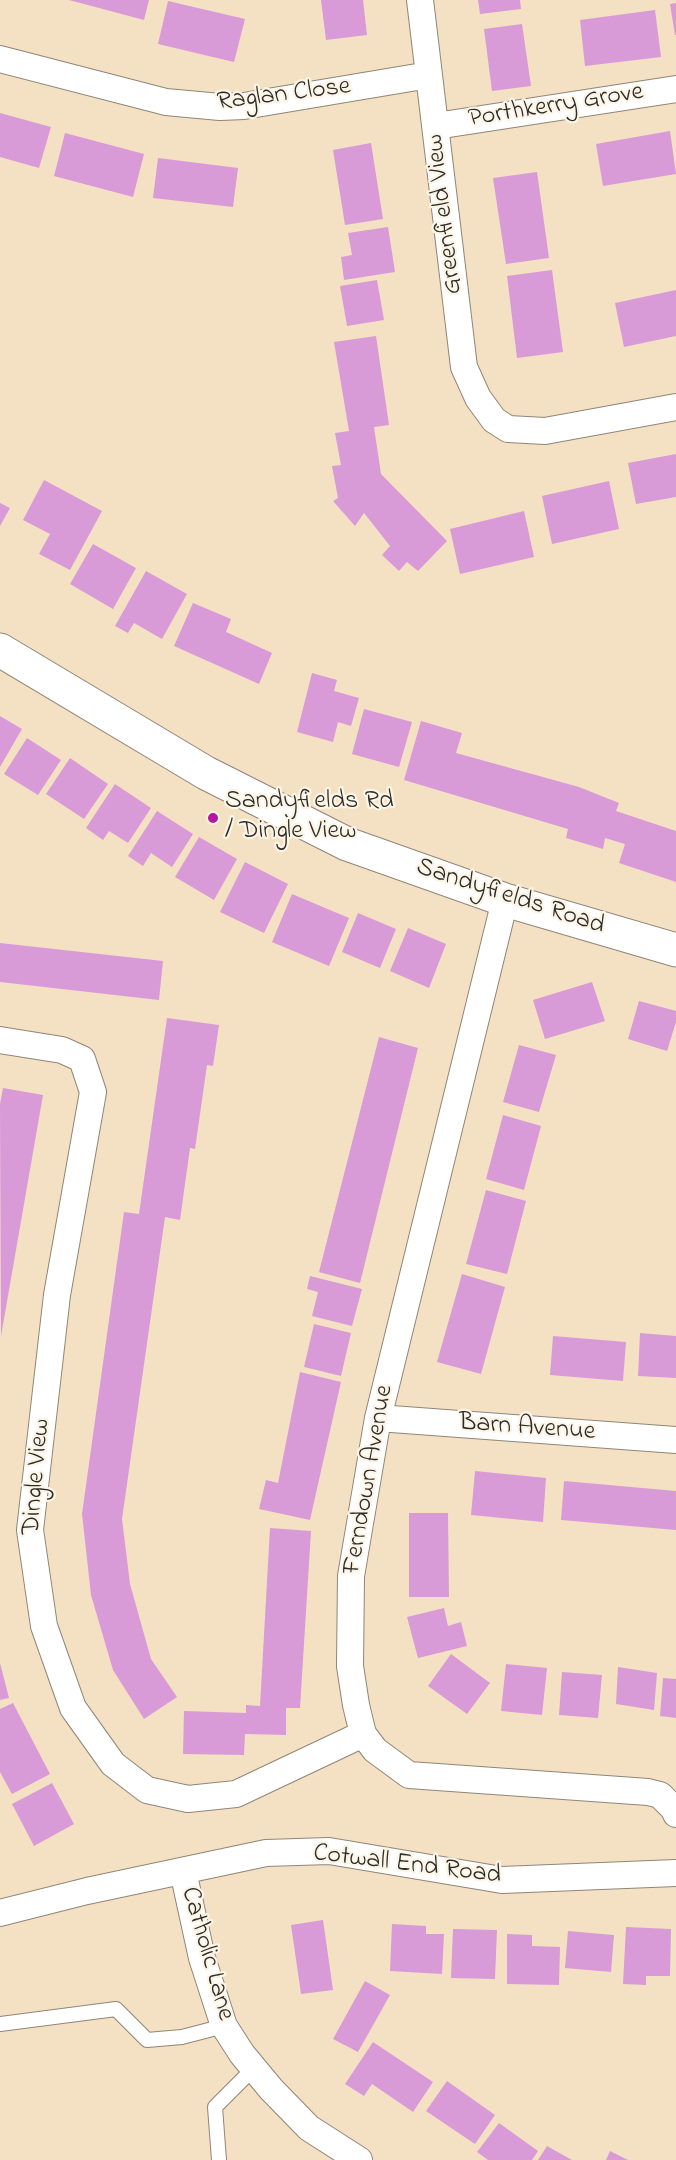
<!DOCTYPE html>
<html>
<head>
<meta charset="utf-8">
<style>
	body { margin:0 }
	canvas { display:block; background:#f4e0c3 }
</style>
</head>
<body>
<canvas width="676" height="2160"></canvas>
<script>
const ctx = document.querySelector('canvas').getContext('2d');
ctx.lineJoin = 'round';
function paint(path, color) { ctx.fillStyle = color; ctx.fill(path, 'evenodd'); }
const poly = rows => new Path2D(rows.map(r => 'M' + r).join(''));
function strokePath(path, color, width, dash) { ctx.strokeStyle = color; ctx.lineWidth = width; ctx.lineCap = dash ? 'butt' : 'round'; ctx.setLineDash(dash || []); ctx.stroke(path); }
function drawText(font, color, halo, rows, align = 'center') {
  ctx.font = font + ' "Indie Flower",sans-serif'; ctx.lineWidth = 4.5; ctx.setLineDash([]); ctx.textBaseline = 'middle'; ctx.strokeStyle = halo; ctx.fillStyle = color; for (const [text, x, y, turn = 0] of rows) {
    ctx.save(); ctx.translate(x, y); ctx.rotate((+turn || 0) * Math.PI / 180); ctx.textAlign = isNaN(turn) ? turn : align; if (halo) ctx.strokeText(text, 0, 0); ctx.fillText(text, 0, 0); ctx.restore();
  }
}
paint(poly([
	[69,0,149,0,144,20],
	[321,0,363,0,367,35,326,40],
	[478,0,520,0,521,9,480,14],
	[168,1,245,19,234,62,158,44],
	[676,3,676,35,675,35,670,4],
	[655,10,661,57,585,66,580,20],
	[522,24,531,86,492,91,484,29],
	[0,113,51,127,39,168,0,157],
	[670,131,676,174,603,186,596,144],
	[65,133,144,154,133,197,54,176],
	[371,143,383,219,345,225,333,150],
	[158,158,238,168,233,207,153,198],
	[537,172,549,258,506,264,493,178],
	[388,227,395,272,344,280,341,257,352,255,348,233],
	[552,270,563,352,517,358,507,276],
	[377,280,384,320,347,326,340,286],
	[676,290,676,336,624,347,615,303],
	[376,336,389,425,374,427,381,474,447,541,418,571,407,562,399,571,382,555,390,546,364,513,355,526,333,501,338,498,332,466,341,465,335,433,349,431,334,342],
	[676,454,676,497,636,504,628,463],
	[44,480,102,511,70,570,39,554,50,534,23,520],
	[609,481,619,529,552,544,542,496],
	[0,503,10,508,0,526],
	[524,511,534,557,460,574,450,529],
	[93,544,136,568,113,609,70,584],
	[146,571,187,594,162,639,134,623,128,633,115,626],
	[193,603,231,619,226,632,272,653,259,684,174,646],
	[312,673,337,680,334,691,359,698,351,726,338,722,333,742,297,732],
	[364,709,412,722,399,767,352,754],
	[0,716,22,729,0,767],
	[421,721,462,733,456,753,579,787,619,803,616,811,676,831,676,882,619,863,625,844,605,838,603,849,566,838,568,829,404,780],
	[27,738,61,760,38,795,4,774],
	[70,758,108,784,84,819,46,794],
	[115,784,151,808,128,843,109,831,103,840,86,828],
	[157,811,193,834,172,867,151,853,143,866,128,856],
	[199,837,237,859,214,900,175,877],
	[245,862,288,884,264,933,220,912],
	[292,894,349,918,329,966,272,942],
	[358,913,396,929,380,968,342,952],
	[408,928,446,944,429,988,390,971],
	[0,943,163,961,159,1000,0,982],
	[592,982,605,1021,545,1039,533,1000],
	[639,1001,676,1011,676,1022,667,1051,628,1039],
	[167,1018,219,1025,213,1066,207,1065,195,1149,190,1148,180,1220,165,1217,122,1519,130,1584,151,1659,177,1697,144,1719,113,1670,91,1595,82,1514,124,1212,139,1214],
	[379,1037,418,1048,360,1283,319,1272],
	[519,1045,556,1055,539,1112,503,1102],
	[3,1088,43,1095,1,1336,0,1104],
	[503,1115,541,1126,524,1190,486,1179],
	[486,1190,526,1201,507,1274,466,1264],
	[462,1274,505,1287,481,1374,437,1362],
	[310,1276,362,1289,352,1326,312,1316,318,1292,307,1289],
	[314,1324,351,1333,341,1376,304,1367],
	[640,1333,676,1336,676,1378,638,1376],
	[553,1336,626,1342,623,1381,550,1375],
	[300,1372,341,1382,310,1520,259,1509,266,1480,278,1483],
	[475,1471,546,1478,543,1522,471,1515],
	[564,1481,676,1491,676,1530,561,1520],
	[409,1513,448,1513,449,1597,409,1597],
	[270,1528,311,1531,300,1708,286,1708,286,1735,245,1734,244,1755,183,1754,184,1711,246,1713,246,1705,260,1706],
	[444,1608,448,1626,461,1622,467,1646,418,1658,407,1617],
	[451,1654,490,1683,467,1714,428,1686],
	[0,1663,9,1698,0,1700],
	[506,1664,547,1668,542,1715,501,1711],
	[618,1667,657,1673,654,1710,616,1704],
	[562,1672,602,1675,598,1718,559,1715],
	[663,1678,676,1679,676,1718,660,1716],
	[13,1703,50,1774,12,1794,0,1772,0,1709],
	[52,1783,74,1824,34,1846,12,1804],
	[323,1920,333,1990,301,1994,291,1925],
	[392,1924,426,1926,426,1934,444,1934,442,1974,390,1971],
	[626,1927,671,1929,670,1976,646,1976,646,1985,623,1984],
	[453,1929,497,1930,495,1979,451,1978],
	[568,1931,614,1935,611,1972,565,1968],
	[507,1934,532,1935,532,1946,560,1947,559,1985,507,1984],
	[365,1981,390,1995,358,2052,333,2039],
	[373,2042,433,2082,413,2112,372,2084,364,2096,345,2084],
	[447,2081,495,2115,475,2144,426,2111],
	[499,2123,538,2151,532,2160,488,2160,477,2152],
	[547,2146,572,2160,538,2160],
	[610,2151,628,2160,606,2160]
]), '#d99bd8');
const lane = poly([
	[0,2024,116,2009,147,2040,182,2037,224,2026],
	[219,2160,215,2107,254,2068]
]);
const street = poly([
	[420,0,464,367,478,398,494,420,508,429,545,431,676,407],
	[0,59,166,102,220,107,244,106,429,75],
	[436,126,676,89],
	[505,900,378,1418,351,1576,350,1666,356,1705,363,1734,375,1750,409,1775,648,1792,660,1795,674,1809,676,1814],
	[0,1040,62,1050,82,1059,93,1092,57,1295,30,1530,44,1626,73,1708,113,1764,147,1790,188,1799,236,1794,363,1734],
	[378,1418,676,1440],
	[183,1871,202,1958,224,2026,242,2054,271,2089,309,2128,359,2160],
	[0,1913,87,1891,266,1853,329,1851,502,1880,676,1873]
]);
const secondary = poly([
	[0,650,206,773,347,844,505,900,676,950]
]);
strokePath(lane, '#908677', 16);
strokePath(street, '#908677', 28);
strokePath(secondary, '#908677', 35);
strokePath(lane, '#fff', 14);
strokePath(street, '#fff', 26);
strokePath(secondary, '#fff', 33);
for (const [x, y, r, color] of [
	[213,818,6,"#b5179e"]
]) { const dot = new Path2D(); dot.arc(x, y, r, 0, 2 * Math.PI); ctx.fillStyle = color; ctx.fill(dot); strokePath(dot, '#fcf5e5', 2); }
drawText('26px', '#2b2b2b', '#fcf5e5', [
	["Raglan Close",284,96,-7],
	["Porthkerry Grove",556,107,-9],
	["Greenfield View",446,214,-97],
	["Sandyfields Road",510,898,18],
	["Barn Avenue",527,1429,4],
	["Dingle View",38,1477,-85],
	["Ferndown Avenue",370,1480,-80],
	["Cotwall End Road",407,1866,7],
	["Catholic Lane",206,1954,74]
]);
drawText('26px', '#2b2b2b', '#fcf5e5', [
	["Sandyfields Rd",225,803],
	["/ Dingle View",225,833]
], 'left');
</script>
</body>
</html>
